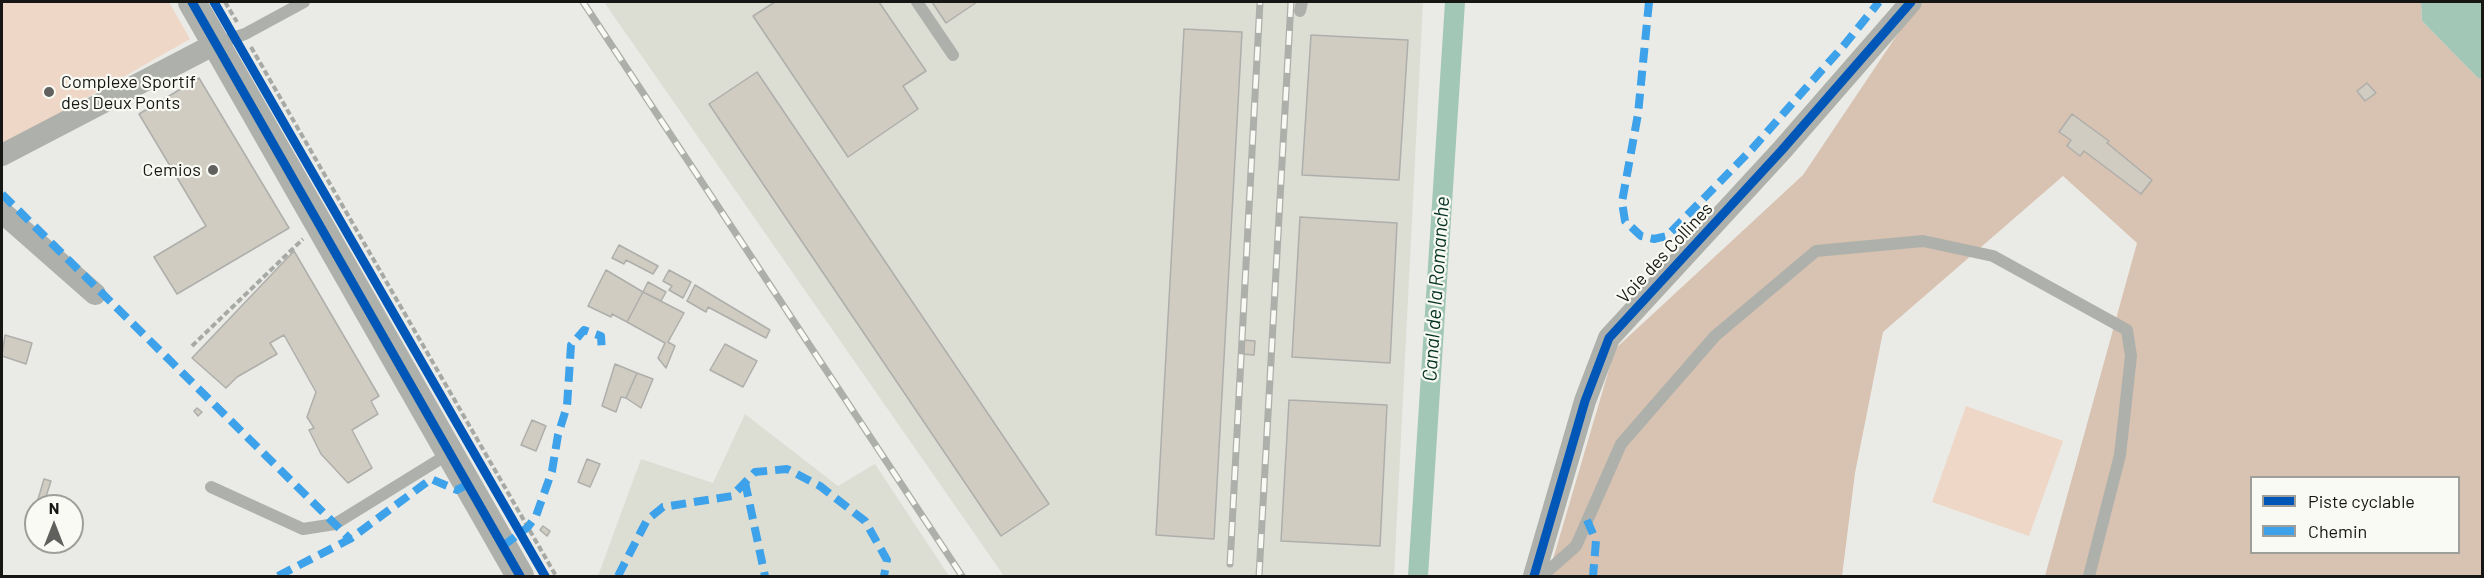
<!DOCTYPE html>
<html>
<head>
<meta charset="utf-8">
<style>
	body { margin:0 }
	#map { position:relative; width:2484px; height:578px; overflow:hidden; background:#eaebe6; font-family:Barlow,sans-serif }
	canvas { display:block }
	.frame { position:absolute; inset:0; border:3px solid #161614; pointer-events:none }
	.legend { position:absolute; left:2250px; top:476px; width:210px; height:78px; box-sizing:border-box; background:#f9faf3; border:2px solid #9e9f9a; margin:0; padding:8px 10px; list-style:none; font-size:18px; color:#161614 }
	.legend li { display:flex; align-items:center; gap:12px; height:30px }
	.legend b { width:30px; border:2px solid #9e9f9a }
	.north { position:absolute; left:24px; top:494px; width:60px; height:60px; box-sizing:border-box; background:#f9faf3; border:2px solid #9e9f9a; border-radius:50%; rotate:0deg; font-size:16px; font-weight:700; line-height:24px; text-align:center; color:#161614 }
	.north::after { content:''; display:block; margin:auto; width:21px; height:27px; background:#60615e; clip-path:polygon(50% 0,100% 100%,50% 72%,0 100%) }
</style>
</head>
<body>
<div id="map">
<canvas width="2484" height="578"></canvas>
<div class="frame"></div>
<ul class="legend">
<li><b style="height:8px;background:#0057b8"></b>Piste cyclable</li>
<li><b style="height:8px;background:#3da2ea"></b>Chemin</li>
</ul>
<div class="north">N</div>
</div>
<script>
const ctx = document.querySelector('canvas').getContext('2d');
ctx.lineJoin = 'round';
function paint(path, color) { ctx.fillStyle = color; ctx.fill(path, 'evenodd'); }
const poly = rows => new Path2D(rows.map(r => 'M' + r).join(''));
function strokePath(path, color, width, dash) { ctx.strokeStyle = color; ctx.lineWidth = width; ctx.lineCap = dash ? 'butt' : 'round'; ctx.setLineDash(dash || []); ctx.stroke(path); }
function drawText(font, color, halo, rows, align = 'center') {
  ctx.font = font + ' Barlow,sans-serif'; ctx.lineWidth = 4.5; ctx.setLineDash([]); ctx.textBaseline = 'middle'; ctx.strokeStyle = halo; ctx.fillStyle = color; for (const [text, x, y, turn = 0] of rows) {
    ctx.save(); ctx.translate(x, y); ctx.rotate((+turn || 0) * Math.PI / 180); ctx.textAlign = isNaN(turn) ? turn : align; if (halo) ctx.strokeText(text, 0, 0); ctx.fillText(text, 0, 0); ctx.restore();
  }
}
paint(poly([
	[604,2,1423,2,1394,576,1004,576],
	[745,414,838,486,875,464,949,576,598,576,641,459,713,483]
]), '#dcded4');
paint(poly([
	[2,2,169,2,190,39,2,146],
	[1966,406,2063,441,2029,536,1932,502]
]), '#eed7c6');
paint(poly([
	[1919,2,2421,2,2422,21,2478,78,2482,79,2482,576,2045,576,2137,243,2063,176,1883,332,1855,473,1842,576,1548,576,1615,349,1803,175],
	[2252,478,2458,478,2458,552,2252,552]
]), '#d8c2b1');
paint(poly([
	[2421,2,2482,2,2482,79,2478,78,2422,21]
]), '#a3c7b7');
strokePath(poly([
	[1418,576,1455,2]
]), '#a3c7b7', 20);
const building = poly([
	[775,2,879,2,926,71,903,86,918,109,848,157,753,16,775,2],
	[932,2,977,2,946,23,932,2],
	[1184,29,1242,32,1214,539,1156,535,1184,29],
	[1311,35,1408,40,1399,180,1302,175,1311,35],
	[757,72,1049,504,1001,536,709,104,757,72],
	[199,78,289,228,177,294,154,257,206,226,139,114,199,78],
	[2367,83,2376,93,2365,101,2357,91,2367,83],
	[2072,114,2109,141,2107,143,2152,180,2141,194,2084,151,2080,156,2067,146,2071,140,2059,132,2072,114],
	[1300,217,1397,223,1390,363,1292,357,1300,217],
	[619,245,658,266,653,274,626,260,624,264,612,258,619,245],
	[294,251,379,396,371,401,378,414,352,430,372,468,348,483,321,454,309,430,314,428,307,417,316,392,284,335,270,343,277,354,237,377,226,388,192,358,294,251],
	[606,270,643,292,627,322,612,314,611,317,588,306,606,270],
	[669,270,691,282,683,298,669,290,672,286,663,281,669,270],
	[648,282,666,292,661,301,643,292,648,282],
	[695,285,770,330,766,338,708,307,706,312,687,301,695,285],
	[643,292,684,313,668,342,675,346,666,368,658,358,665,343,627,322,643,292],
	[5,335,32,343,26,364,2,356,5,335],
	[1243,340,1255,341,1254,355,1242,354,1243,340],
	[725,344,757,361,743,387,710,370,725,344],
	[615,364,637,373,626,398,621,397,616,412,602,406,615,364],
	[637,373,653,379,641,408,626,398,637,373],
	[1289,400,1387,405,1380,546,1281,541,1289,400],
	[197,408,202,412,198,416,194,411,197,408],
	[532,420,546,426,536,451,521,445,532,420],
	[587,459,600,464,590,487,578,482,587,459],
	[44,479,51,481,43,506,36,506,44,479],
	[36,506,36,529,30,527,36,506],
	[543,526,550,531,547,536,540,530,543,526]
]);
paint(building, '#d0ccc2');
strokePath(building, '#aeaeab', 1.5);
strokePath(poly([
	[225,2,237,22],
	[251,47,556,576],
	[192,346,303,239]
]), '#a7a9a5', 4, [6, 3]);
strokePath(poly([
	[917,2,953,55],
	[1300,11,1302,2],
	[217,43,245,34,304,2],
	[211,487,303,529,335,524,450,453],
	[1542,576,1576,546,1621,444,1715,336,1816,251,1923,241,1993,256,2127,330,2131,356,2120,455,2089,576]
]), '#aeb1ab', 12);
strokePath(poly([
	[2,155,217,43],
	[2,212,95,294],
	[1534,576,1585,401,1609,338,1782,150,1911,2]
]), '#aeb1ab', 22);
strokePath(poly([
	[192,2,520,576]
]), '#aeb1ab', 28);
const rail = poly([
	[583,2,962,576],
	[1230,564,1260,2],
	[1259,576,1291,2]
]);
strokePath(rail, '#adafaa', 7);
strokePath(rail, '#f9faf3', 4.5, [14]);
strokePath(poly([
	[1649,2,1638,114,1622,202,1625,221,1641,236,1654,239,1667,236,1752,149,1845,44,1879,2],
	[2,194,350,539],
	[745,482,765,576],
	[1587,520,1596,541,1593,576],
	[503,546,528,527,536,516,552,471,558,435,567,406,571,345,584,330,601,336,602,353],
	[278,576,350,539,431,479,457,490,468,484],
	[618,576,647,520,663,507,732,496,755,472,787,469,820,486,865,521,887,560,884,576]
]), '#3da2ea', 8, [15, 8]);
strokePath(poly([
	[192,2,520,576],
	[214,2,545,576],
	[1534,576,1585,401,1609,338,1782,150,1911,2]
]), '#0057b8', 9);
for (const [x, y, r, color] of [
	[49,92,6,"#60615e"],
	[213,170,6,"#60615e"]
]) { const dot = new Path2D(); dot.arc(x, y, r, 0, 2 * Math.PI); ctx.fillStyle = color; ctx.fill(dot); strokePath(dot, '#f9faf3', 2); }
drawText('18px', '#161614', '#f9faf3', [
	["Complexe Sportif",61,82],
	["des Deux Ponts",61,103],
	["Cemios",201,170,"right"]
], 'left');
drawText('18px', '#161614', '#f9faf3', [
	["Voie des Collines",1665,253,-47]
]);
drawText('italic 20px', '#053426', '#f9faf3', [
	["Canal de la Romanche",1436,289,-86]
]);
</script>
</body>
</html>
